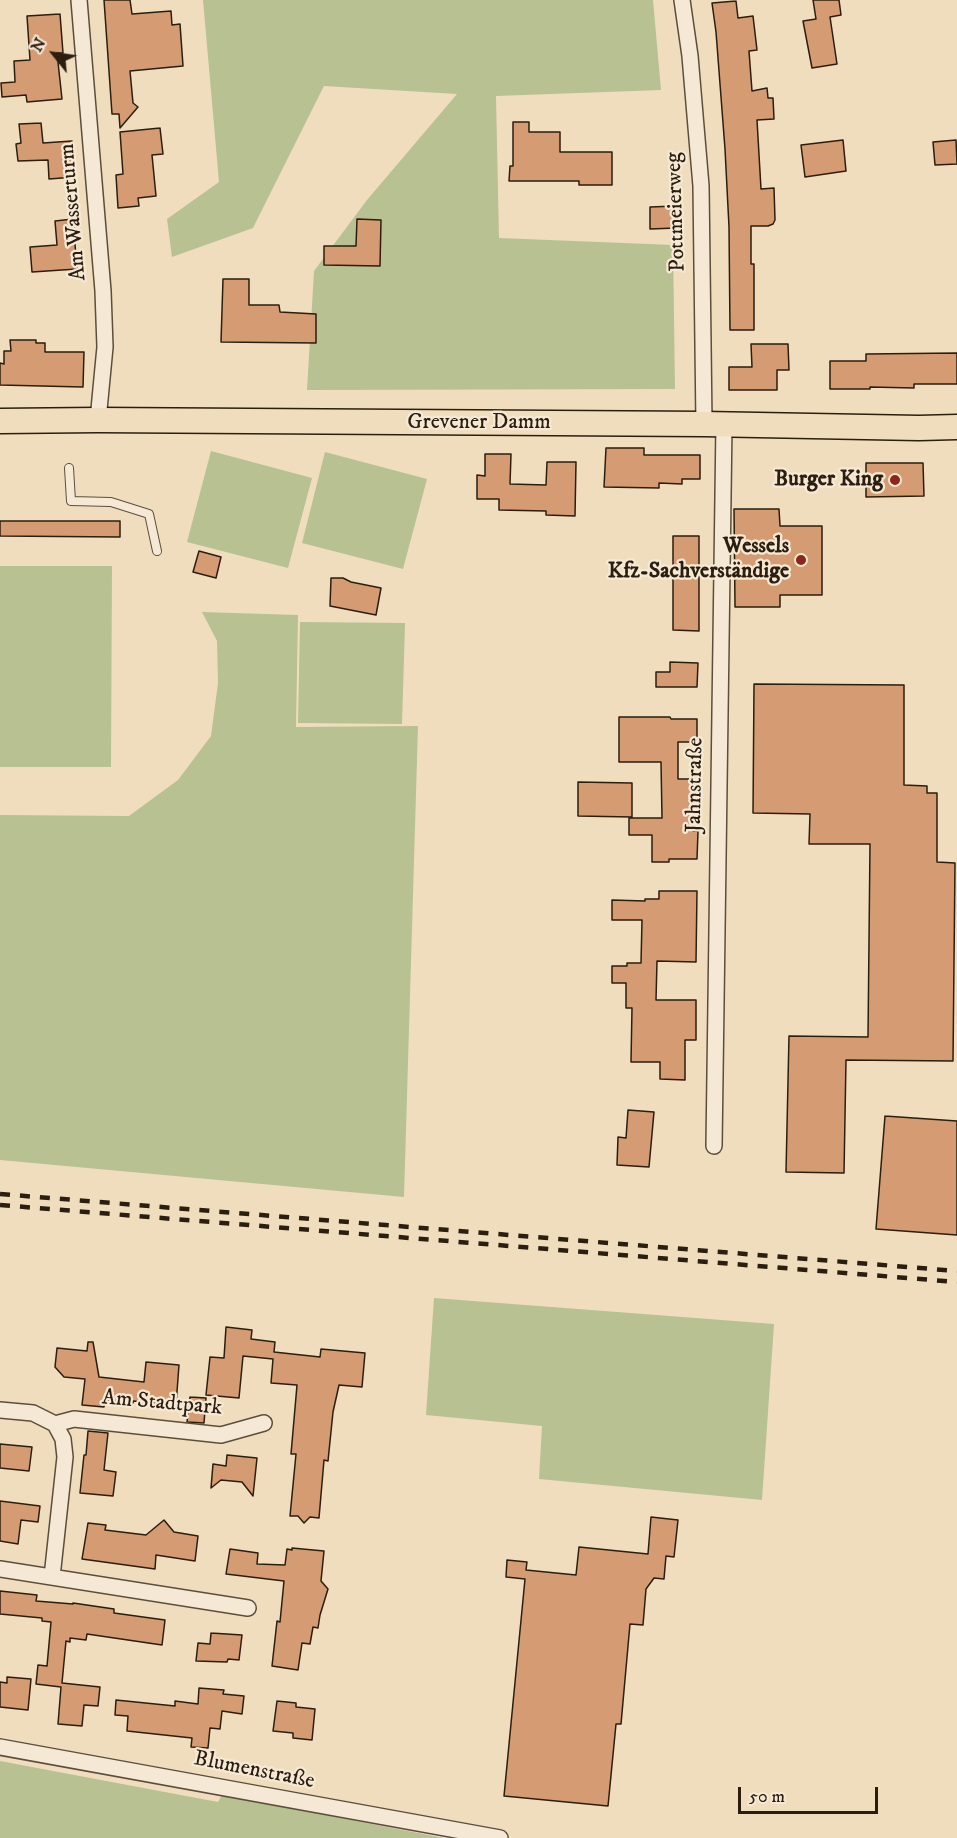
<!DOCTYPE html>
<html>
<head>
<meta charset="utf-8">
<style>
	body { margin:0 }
	#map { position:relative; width:957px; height:1838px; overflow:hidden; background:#f0ddbe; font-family:"IM FELL DW Pica",serif }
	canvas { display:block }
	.north { position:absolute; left:24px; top:24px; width:60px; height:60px; -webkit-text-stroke:4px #f5e9d5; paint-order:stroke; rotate:300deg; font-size:16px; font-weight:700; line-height:24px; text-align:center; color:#2b1e0f }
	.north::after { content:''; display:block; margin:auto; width:21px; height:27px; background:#2b1e0f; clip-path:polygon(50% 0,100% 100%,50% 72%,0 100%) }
	.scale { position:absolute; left:738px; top:1787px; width:140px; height:27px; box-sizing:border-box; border:3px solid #2b1e0f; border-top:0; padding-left:8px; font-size:18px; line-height:21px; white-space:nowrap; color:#2b1e0f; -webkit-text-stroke:4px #f5e9d5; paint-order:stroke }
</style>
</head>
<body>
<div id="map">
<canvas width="957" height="1838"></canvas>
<div class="north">N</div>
<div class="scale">50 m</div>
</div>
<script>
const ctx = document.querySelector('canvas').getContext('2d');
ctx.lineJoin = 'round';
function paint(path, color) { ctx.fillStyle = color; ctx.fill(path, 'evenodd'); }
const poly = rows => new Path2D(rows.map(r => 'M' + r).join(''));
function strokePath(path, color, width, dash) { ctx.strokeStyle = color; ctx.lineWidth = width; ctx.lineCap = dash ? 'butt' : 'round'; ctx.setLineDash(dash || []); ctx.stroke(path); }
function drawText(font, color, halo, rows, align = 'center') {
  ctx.font = font + ' "IM FELL DW Pica",serif'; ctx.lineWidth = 4.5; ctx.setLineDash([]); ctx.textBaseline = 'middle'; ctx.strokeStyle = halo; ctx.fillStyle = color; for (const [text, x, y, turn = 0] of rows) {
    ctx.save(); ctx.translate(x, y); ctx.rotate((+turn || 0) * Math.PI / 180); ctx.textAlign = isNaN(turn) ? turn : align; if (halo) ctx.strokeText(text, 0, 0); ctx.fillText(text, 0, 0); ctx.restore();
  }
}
paint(poly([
	[203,0,653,0,661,90,496,96,499,238,673,245,675,389,307,390,314,271,367,200,457,94,324,86,253,228,172,257,167,219,219,182],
	[211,451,312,478,288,568,187,542],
	[325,452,427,479,403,569,302,543],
	[0,566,112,566,111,767,0,767],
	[202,612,298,615,296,727,418,726,404,1197,0,1160,0,815,129,816,178,780,211,736,218,683,217,641],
	[300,622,405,623,402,724,298,723],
	[434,1298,774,1324,762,1500,539,1479,542,1426,426,1415],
	[0,1761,218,1802,222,1795,444,1838,0,1838]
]), '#b8c192');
const building = poly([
	[104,0,130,0,132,14,171,11,172,25,180,24,183,66,130,71,133,103,138,107,120,128,119,114,112,114,104,0],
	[813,0,839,0,841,15,830,17,837,64,812,68,803,21,816,19,813,0],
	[736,1,738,18,753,16,757,50,749,51,752,91,767,88,768,98,773,98,774,119,757,120,761,189,774,188,775,220,773,224,768,226,751,226,751,264,754,264,754,330,730,330,729,227,725,149,716,32,712,3,736,1],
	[60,14,63,53,57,53,62,99,27,102,26,95,2,97,1,83,15,82,14,61,30,60,27,16,60,14],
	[513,122,529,122,529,132,560,132,560,152,612,152,612,185,579,185,579,181,509,181,510,166,513,166,513,122],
	[41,123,43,143,72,141,75,177,49,179,48,160,18,161,16,144,21,143,19,124,41,123],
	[160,128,163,154,152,155,156,196,138,198,139,206,118,208,116,175,123,174,120,132,160,128],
	[843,140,846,171,805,177,801,145,843,140],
	[956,140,957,164,935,165,933,142,956,140],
	[676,206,676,228,650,229,650,207,676,206],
	[73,219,77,269,32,272,30,247,57,245,55,221,73,219],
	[357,219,381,220,380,266,324,265,324,246,356,246,357,219],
	[223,279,249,279,249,305,279,305,280,312,316,314,316,343,221,342,223,279],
	[10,340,36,340,36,343,45,343,45,352,84,352,83,387,0,385,0,363,4,364,4,351,11,351,10,340],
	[751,344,788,344,789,370,777,370,777,390,729,390,729,367,752,367,751,344],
	[957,353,957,384,914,384,914,388,870,387,870,389,830,389,830,361,866,361,866,354,957,353],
	[606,448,644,448,644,455,700,455,700,479,682,479,682,484,659,483,659,488,604,487,606,448],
	[485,454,511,454,510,484,546,485,547,462,576,462,575,516,546,515,546,511,499,510,499,499,477,499,477,475,485,476,485,454],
	[866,463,923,463,924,496,866,497,866,463],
	[734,509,779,509,780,526,822,526,822,595,780,595,780,607,735,607,734,509],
	[0,521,120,521,120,537,0,536,0,521],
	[673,536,699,536,699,631,673,630,673,536],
	[199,551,221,557,216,578,193,572,199,551],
	[331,578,343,578,351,582,381,588,376,615,330,606,331,578],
	[670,662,698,663,697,687,656,687,656,672,670,672,670,662],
	[754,684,904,685,904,785,927,786,927,793,937,793,937,862,955,863,953,1061,846,1060,844,1173,786,1172,789,1036,868,1037,870,844,809,844,810,814,753,813,754,684],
	[619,717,670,717,671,719,697,719,697,742,678,742,678,779,692,779,693,831,698,831,697,859,669,859,669,862,652,862,652,835,629,835,629,818,662,818,661,762,619,762,619,717],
	[578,782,632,783,632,817,578,816,578,782],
	[659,891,697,891,696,962,657,961,656,1000,696,1000,696,1040,685,1040,685,1080,660,1079,660,1062,631,1062,632,1008,626,1008,626,983,612,983,612,966,627,966,627,963,641,963,642,920,612,920,612,900,645,901,645,899,659,899,659,891],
	[628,1110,654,1112,649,1167,617,1165,618,1137,626,1138,628,1110],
	[885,1116,957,1121,957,1235,876,1229,885,1116],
	[226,1327,252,1330,251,1339,275,1342,274,1352,320,1357,321,1349,365,1353,362,1387,339,1385,333,1412,328,1461,324,1460,319,1518,310,1517,304,1523,298,1516,290,1516,296,1454,291,1454,297,1385,271,1383,273,1359,243,1356,239,1398,206,1395,210,1357,224,1358,226,1327],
	[88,1342,93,1342,99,1377,144,1382,146,1362,179,1365,176,1405,133,1401,133,1403,105,1400,104,1407,82,1405,85,1379,64,1377,55,1367,57,1348,87,1351,88,1342],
	[190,1397,206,1398,204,1423,187,1422,190,1397],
	[88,1431,108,1433,104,1470,116,1472,113,1496,80,1493,84,1455,86,1455,88,1431],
	[0,1444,32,1447,29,1471,0,1468,0,1444],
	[227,1455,257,1458,253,1496,242,1482,221,1480,211,1488,213,1464,226,1466,227,1455],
	[0,1501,40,1506,38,1522,21,1520,18,1544,0,1541,0,1501],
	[651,1517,678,1520,674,1557,666,1556,664,1579,654,1578,646,1589,643,1625,630,1624,621,1724,616,1724,608,1806,504,1796,525,1579,506,1577,507,1560,527,1562,526,1570,576,1575,579,1547,648,1554,651,1517],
	[164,1520,174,1532,198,1536,195,1561,156,1555,155,1569,82,1559,88,1523,106,1525,105,1530,146,1535,164,1520],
	[292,1548,324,1551,321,1581,328,1589,320,1615,318,1628,313,1627,310,1644,302,1643,298,1670,272,1666,277,1621,280,1622,284,1581,226,1574,230,1549,258,1553,257,1564,285,1565,287,1549,292,1550,292,1548],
	[0,1591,37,1595,36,1601,73,1604,73,1603,114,1609,114,1613,165,1620,162,1645,87,1634,86,1640,70,1638,70,1642,66,1641,62,1683,100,1687,98,1706,84,1705,82,1726,58,1724,61,1687,36,1684,38,1665,47,1666,51,1622,42,1621,42,1618,0,1614,0,1591],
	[211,1633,242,1635,239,1660,228,1659,227,1662,196,1661,198,1643,210,1644,211,1633],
	[7,1677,31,1679,28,1710,0,1707,0,1682,7,1683,7,1677],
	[199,1688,224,1690,223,1694,244,1696,242,1714,222,1711,220,1729,210,1728,208,1748,191,1747,192,1738,127,1731,128,1716,115,1715,116,1700,175,1706,175,1701,198,1704,199,1688],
	[277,1701,296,1703,296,1707,315,1709,312,1740,293,1738,293,1733,273,1731,277,1701]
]);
paint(building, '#d59b72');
strokePath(building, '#2b1e0f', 1.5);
const service = poly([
	[69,468,71,501,111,502,149,514,157,551]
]);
const minor = poly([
	[79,0,103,291,105,347,98,420],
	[682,0,690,56,701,186,704,424],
	[714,1146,724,424],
	[0,1410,33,1413,55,1424,63,1439,65,1457,52,1577],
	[55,1424,74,1419,221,1435,264,1423],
	[0,1569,248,1608],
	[0,1747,500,1838]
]);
const primary = poly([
	[0,421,98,420,704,424,919,428,957,427]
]);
strokePath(service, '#5c4e3b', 10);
strokePath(minor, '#5c4e3b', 18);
strokePath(primary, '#2b1e0f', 27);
strokePath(service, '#f5e9d5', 8);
strokePath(minor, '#f5e9d5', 15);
strokePath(primary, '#f0ddbe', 24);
strokePath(poly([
	[0,1194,957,1271],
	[0,1205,957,1282]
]), '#2b1e0f', 4.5, [10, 10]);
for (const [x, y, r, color] of [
	[895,480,6,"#8f2418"],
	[801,560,6,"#8f2418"]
]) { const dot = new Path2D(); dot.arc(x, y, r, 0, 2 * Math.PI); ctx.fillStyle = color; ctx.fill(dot); strokePath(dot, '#f5e9d5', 2); }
drawText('22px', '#2b1e0f', '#f5e9d5', [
	["Am Wasserturm",74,212,-95],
	["Pottmeierweg",677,212,-92],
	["Grevener Damm",479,423],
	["Jahnstraße",696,785,-89],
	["Am Stadtpark",162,1404,5],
	["Blumenstraße",254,1771,11]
]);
drawText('bold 22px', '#2b1e0f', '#f5e9d5', [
	["Burger King",883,480],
	["Wessels",789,547],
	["Kfz-Sachverständige",789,572]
], 'right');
</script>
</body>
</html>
